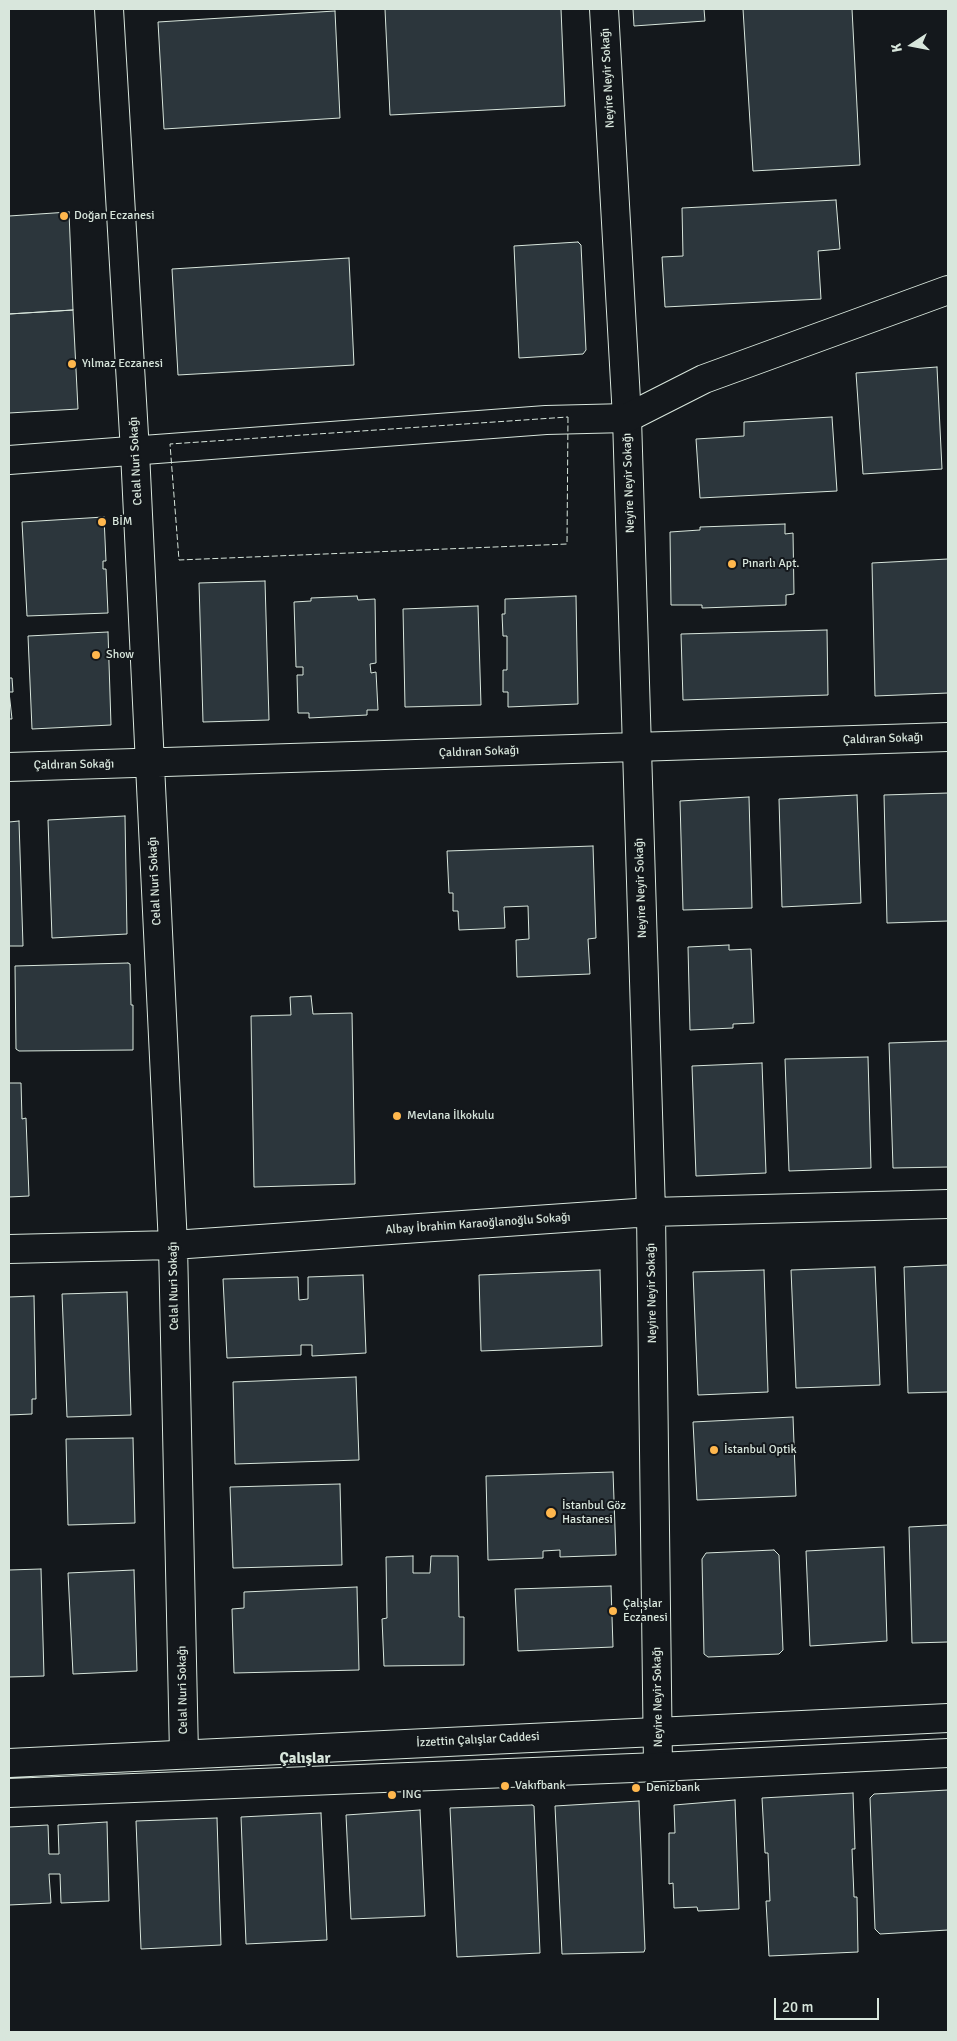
<!DOCTYPE html>
<html>
<head>
<meta charset="utf-8">
<style>
	body { margin:0 }
	#map { position:relative; width:957px; height:2041px; overflow:hidden; background:#14181c; font-family:Signika,sans-serif }
	canvas { display:block }
	.frame { position:absolute; inset:0; border:10px solid #d8e6dc; pointer-events:none }
	.north { position:absolute; left:887px; top:20px; width:50px; height:50px; -webkit-text-stroke:4px #14181c; paint-order:stroke; rotate:259deg; font-size:14px; font-weight:700; line-height:20px; text-align:center; color:#d8e6dc }
	.north::after { content:''; display:block; margin:auto; width:18px; height:22px; background:#d8e6dc; clip-path:polygon(50% 0,100% 100%,50% 72%,0 100%) }
	.scale { position:absolute; left:774px; top:1998px; width:105px; height:22px; box-sizing:border-box; border:2px solid #d8e6dc; border-top:0; padding-left:6px; font-size:15px; line-height:18px; white-space:nowrap; color:#d8e6dc; -webkit-text-stroke:4px #14181c; paint-order:stroke }
</style>
</head>
<body>
<div id="map">
<canvas width="957" height="2041"></canvas>
<div class="frame"></div>
<div class="north">K</div>
<div class="scale">20 m</div>
</div>
<script>
const ctx = document.querySelector('canvas').getContext('2d');
ctx.lineJoin = 'round';
function paint(path, color) { ctx.fillStyle = color; ctx.fill(path, 'evenodd'); }
const poly = rows => new Path2D(rows.map(r => 'M' + r).join(''));
function strokePath(path, color, width, dash) { ctx.strokeStyle = color; ctx.lineWidth = width; ctx.lineCap = dash ? 'butt' : 'round'; ctx.setLineDash(dash || []); ctx.stroke(path); }
function drawText(font, color, halo, rows, align = 'center') {
  ctx.font = font + ' Signika,sans-serif'; ctx.lineWidth = 4; ctx.setLineDash([]); ctx.textBaseline = 'middle'; ctx.strokeStyle = halo; ctx.fillStyle = color; for (const [text, x, y, turn = 0] of rows) {
    ctx.save(); ctx.translate(x, y); ctx.rotate((+turn || 0) * Math.PI / 180); ctx.textAlign = isNaN(turn) ? turn : align; if (halo) ctx.strokeText(text, 0, 0); ctx.fillText(text, 0, 0); ctx.restore();
  }
}
const building = poly([
	[385,9,561,9,565,106,390,115,385,9],
	[633,9,704,9,705,21,634,26,633,9],
	[743,9,852,9,860,165,753,171,743,9],
	[335,11,340,118,164,129,158,22,335,11],
	[836,200,840,249,818,251,821,299,665,307,662,257,683,256,682,208,836,200],
	[69,212,73,310,9,314,9,216,69,212],
	[578,242,581,245,586,350,583,354,519,358,514,246,578,242],
	[349,258,354,365,178,375,172,269,349,258],
	[73,310,78,409,9,413,9,314,73,310],
	[937,367,942,469,863,474,856,373,937,367],
	[832,417,837,491,700,498,696,439,744,436,744,422,832,417],
	[104,517,106,561,103,561,103,569,106,569,108,613,27,616,22,522,104,517],
	[785,524,785,534,793,533,794,594,786,595,786,605,702,608,702,605,671,605,670,532,700,530,700,527,785,524],
	[948,559,948,693,875,696,872,563,948,559],
	[265,581,269,720,203,722,199,583,265,581],
	[357,596,358,600,375,599,376,663,370,664,371,673,376,672,378,710,367,710,367,715,309,718,309,713,298,713,297,675,303,675,303,667,296,667,294,602,311,601,311,598,357,596],
	[576,596,578,704,508,707,508,692,503,692,503,670,507,670,507,636,503,636,502,614,505,614,505,599,576,596],
	[478,606,481,705,405,707,403,609,478,606],
	[827,630,828,695,683,700,681,634,827,630],
	[108,632,111,725,32,729,28,636,108,632],
	[9,678,12,678,13,692,9,692,12,719,9,719,9,678],
	[948,793,948,921,887,923,884,795,948,793],
	[857,795,861,903,782,907,779,799,857,795],
	[749,797,752,908,683,910,680,801,749,797],
	[125,816,127,934,52,938,48,820,125,816],
	[19,821,23,946,9,946,9,822,19,821],
	[593,846,596,938,588,939,590,974,517,977,516,940,529,939,528,906,504,907,505,928,459,930,458,911,453,911,453,893,449,893,447,851,593,846],
	[729,945,729,950,751,949,754,1023,733,1024,733,1028,690,1030,688,947,729,945],
	[128,963,130,964,131,1005,133,1005,133,1050,19,1051,16,1049,15,966,128,963],
	[311,996,313,1014,352,1013,355,1184,254,1187,251,1016,291,1015,290,997,311,996],
	[948,1041,948,1167,893,1168,889,1043,948,1041],
	[868,1057,871,1168,789,1171,785,1059,868,1057],
	[762,1063,766,1173,696,1176,692,1066,762,1063],
	[9,1083,21,1083,22,1119,26,1118,29,1196,9,1197,9,1083],
	[948,1265,948,1392,908,1393,904,1267,948,1265],
	[875,1267,880,1385,796,1388,791,1270,875,1267],
	[600,1270,602,1346,481,1351,479,1275,600,1270],
	[764,1270,768,1392,698,1395,693,1272,764,1270],
	[363,1275,366,1353,312,1356,312,1345,301,1345,301,1355,227,1358,223,1279,298,1277,299,1300,308,1299,308,1277,363,1275],
	[127,1292,131,1415,67,1417,62,1294,127,1292],
	[34,1296,36,1399,32,1399,32,1414,9,1415,9,1297,34,1296],
	[356,1377,359,1460,235,1464,233,1382,356,1377],
	[793,1417,796,1496,697,1500,693,1422,793,1417],
	[133,1438,135,1523,68,1525,66,1439,133,1438],
	[613,1472,616,1555,560,1557,560,1550,543,1551,543,1558,488,1560,486,1476,613,1472],
	[340,1484,342,1565,233,1568,230,1487,340,1484],
	[948,1525,948,1642,912,1643,909,1527,948,1525],
	[884,1547,887,1641,810,1646,806,1551,884,1547],
	[774,1550,779,1555,783,1650,779,1654,708,1657,704,1654,702,1559,706,1553,774,1550],
	[413,1556,413,1573,430,1573,431,1556,458,1556,459,1617,464,1617,464,1665,384,1666,382,1619,387,1618,386,1557,413,1556],
	[41,1569,44,1676,9,1677,9,1570,41,1569],
	[134,1570,137,1671,73,1674,68,1573,134,1570],
	[611,1586,613,1647,518,1651,515,1589,611,1586],
	[357,1587,359,1670,234,1673,232,1609,244,1608,244,1592,357,1587],
	[948,1790,948,1930,880,1934,875,1929,870,1798,874,1794,948,1790],
	[853,1793,855,1849,852,1849,854,1897,857,1897,858,1952,769,1956,766,1901,770,1901,768,1853,765,1853,762,1798,853,1793],
	[735,1800,739,1909,698,1911,697,1907,674,1908,673,1883,669,1884,669,1833,675,1833,674,1805,735,1800],
	[639,1801,645,1949,644,1952,562,1954,555,1806,639,1801],
	[532,1805,534,1806,540,1953,457,1957,450,1808,532,1805],
	[420,1810,425,1916,351,1919,346,1815,420,1810],
	[321,1813,327,1940,246,1944,241,1817,321,1813],
	[217,1818,221,1945,141,1949,136,1821,217,1818],
	[107,1822,109,1901,61,1903,60,1874,49,1874,51,1903,9,1905,9,1827,48,1825,49,1854,59,1854,58,1825,107,1822]
]);
paint(building, '#2c363c');
strokePath(building, '#d8e6dc', 1);
const minor = poly([
	[109,9,135,452,173,1245,184,1754],
	[604,9,627,418,651,1212,658,1767],
	[9,767,948,737],
	[9,1249,173,1245,651,1212,948,1204]
]);
const tertiary = poly([
	[9,460,546,420,627,418,704,379,948,290]
]);
const secondary = poly([
	[9,1763,948,1718],
	[9,1793,658,1767,948,1753]
]);
strokePath(minor, '#d8e6dc', 30);
strokePath(tertiary, '#d8e6dc', 30);
strokePath(secondary, '#d8e6dc', 30);
strokePath(minor, '#14181c', 28);
strokePath(tertiary, '#14181c', 28);
strokePath(secondary, '#14181c', 28);
strokePath(poly([
	[568,417,567,544,179,560,170,444,568,417]
]), '#d8e6dc', 1, [6, 2.5]);
for (const [x, y, r, color] of [
	[64,216,5,"#ffb74d"],
	[72,364,5,"#ffb74d"],
	[102,522,5,"#ffb74d"],
	[732,564,5,"#ffb74d"],
	[96,655,5,"#ffb74d"],
	[397,1116,5,"#ffb74d"],
	[714,1450,5,"#ffb74d"],
	[551,1513,6,"#ffb74d"],
	[613,1611,5,"#ffb74d"],
	[505,1786,5,"#ffb74d"],
	[636,1788,5,"#ffb74d"],
	[392,1795,5,"#ffb74d"]
]) { const dot = new Path2D(); dot.arc(x, y, r, 0, 2 * Math.PI); ctx.fillStyle = color; ctx.fill(dot); strokePath(dot, '#14181c', 2); }
drawText('12px', '#d8e6dc', '#14181c', [
	["Neyire Neyir Sokağı",608,78,-93],
	["Celal Nuri Sokağı",136,461,-93],
	["Neyire Neyir Sokağı",629,483,-92],
	["Çaldıran Sokağı",883,739,-2],
	["Çaldıran Sokağı",479,752,-2],
	["Çaldıran Sokağı",74,765,-1],
	["Celal Nuri Sokağı",155,881,-93],
	["Neyire Neyir Sokağı",641,888,-92],
	["Albay İbrahim Karaoğlanoğlu Sokağı",478,1224,-4],
	["Celal Nuri Sokağı",174,1286,-91],
	["Neyire Neyir Sokağı",652,1293,-91],
	["Celal Nuri Sokağı",183,1690,-91],
	["Neyire Neyir Sokağı",658,1697,-91],
	["İzzettin Çalışlar Caddesi",478,1740,-3]
]);
drawText('12px', '#d8e6dc', '#14181c', [
	["Doğan Eczanesi",74,216],
	["Yılmaz Eczanesi",82,364],
	["BİM",112,522],
	["Pınarlı Apt.",742,564],
	["Show",106,655],
	["Mevlana İlkokulu",407,1116],
	["İstanbul Optik",724,1450],
	["İstanbul Göz",562,1506],
	["Hastanesi",562,1520],
	["Çalışlar",623,1604],
	["Eczanesi",623,1618],
	["Vakıfbank",515,1786],
	["Denizbank",646,1788],
	["ING",402,1795]
], 'left');
drawText('bold 15px', '#d8e6dc', '#14181c', [
	["Çalışlar",305,1759]
]);
</script>
</body>
</html>
